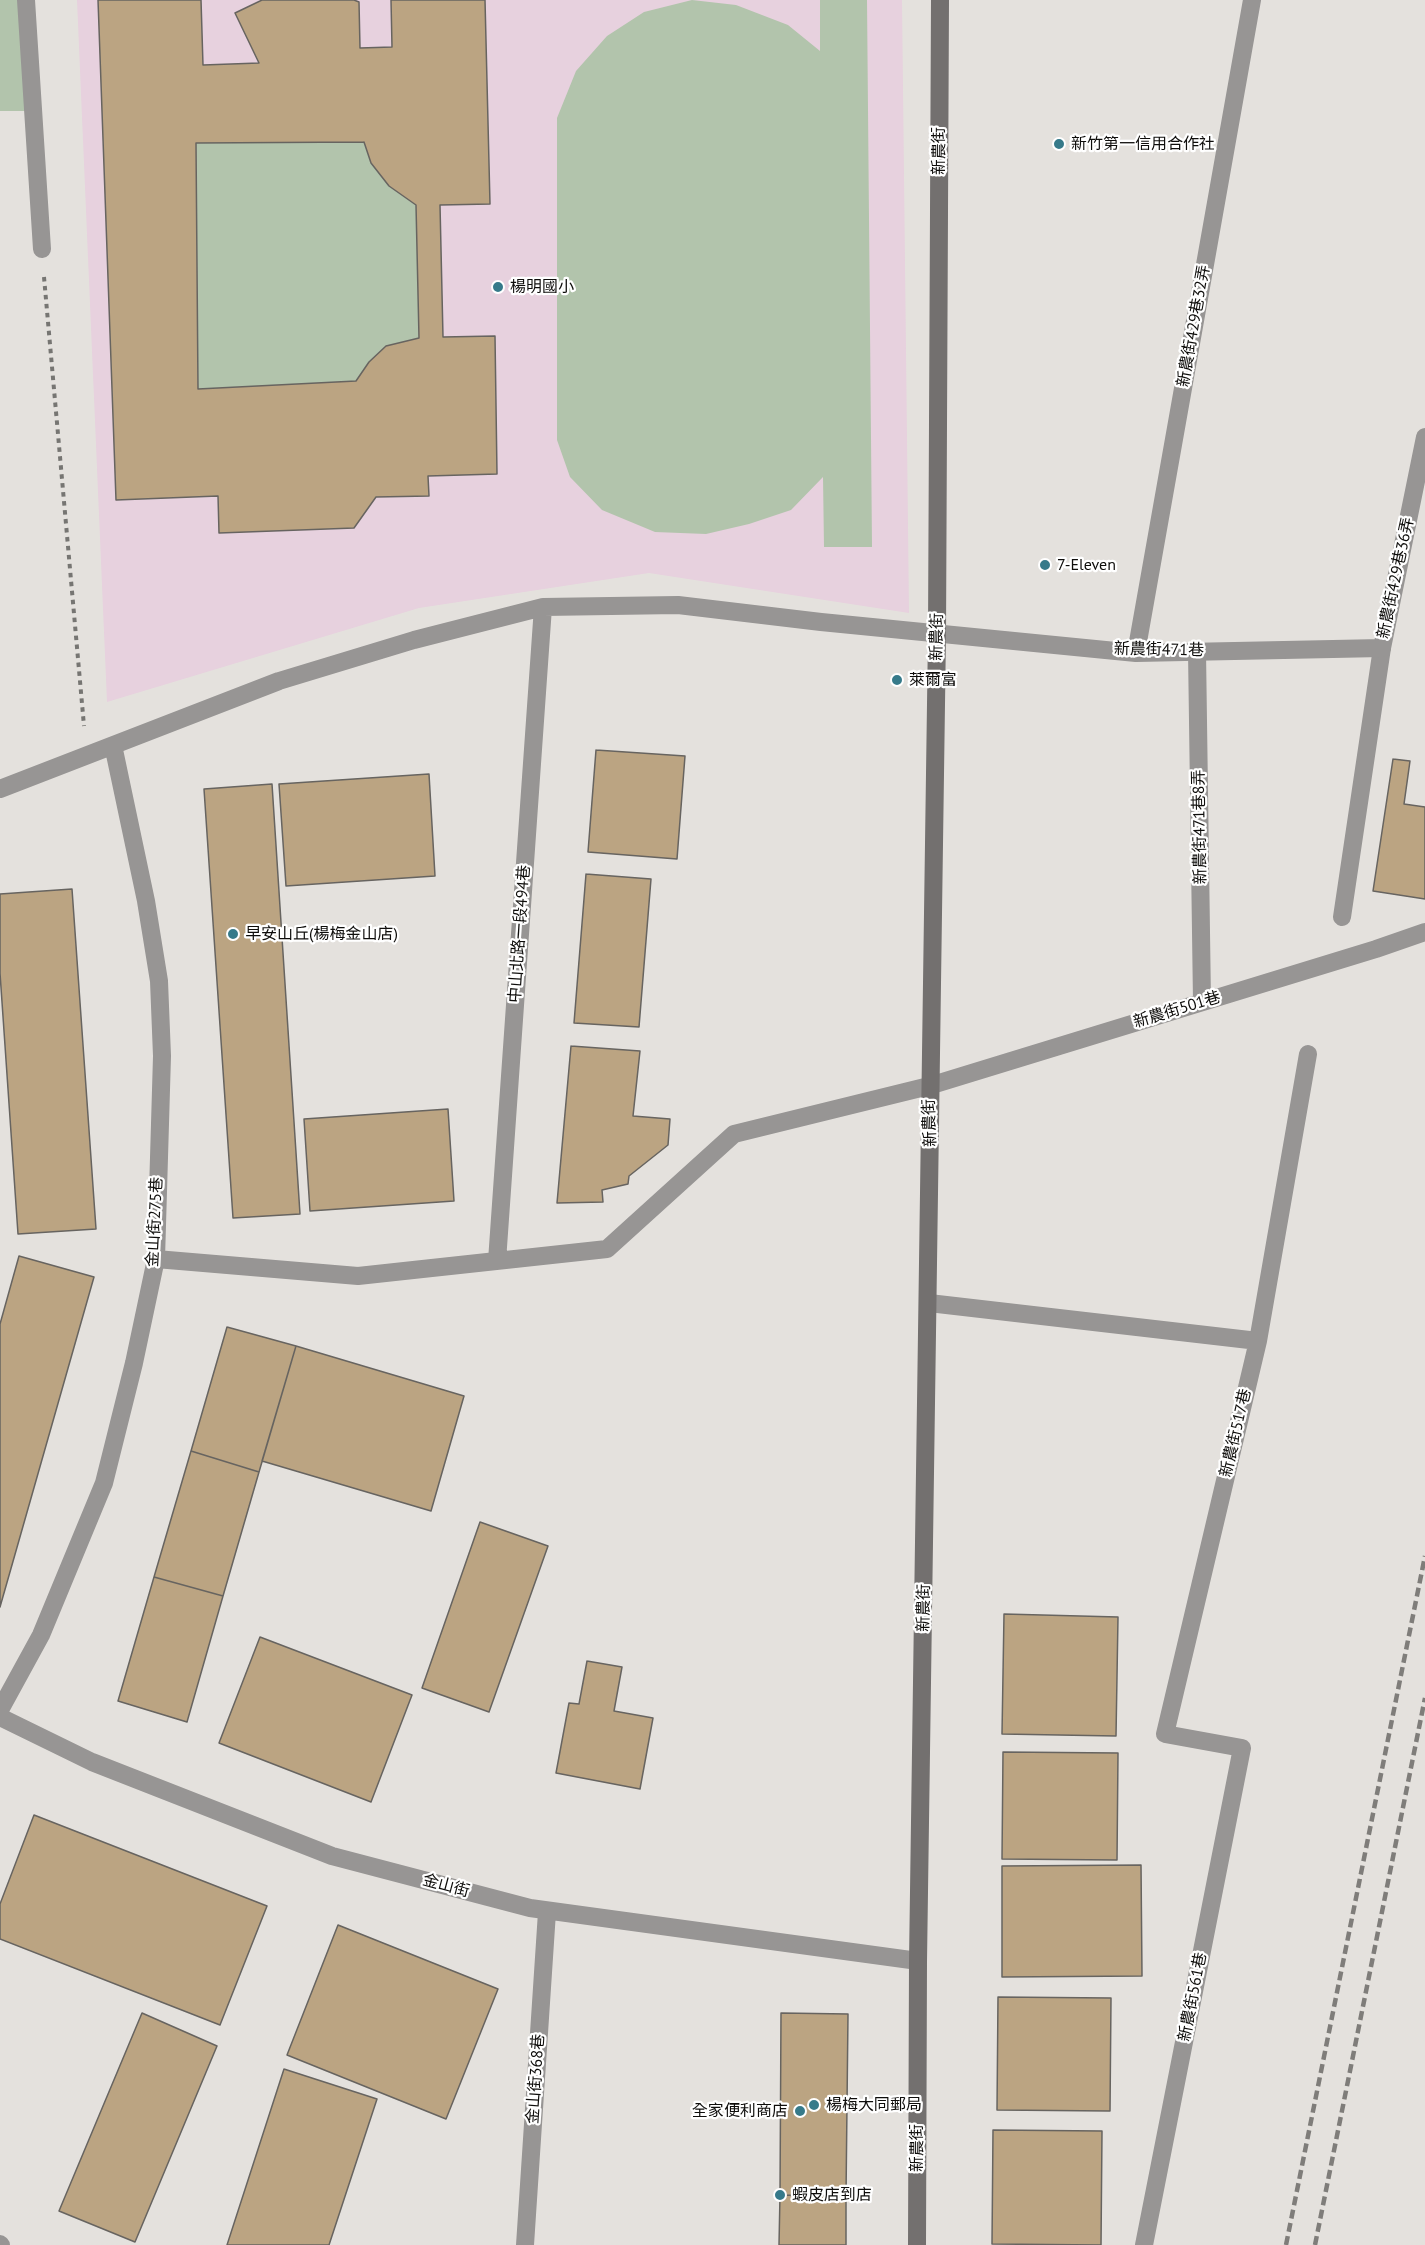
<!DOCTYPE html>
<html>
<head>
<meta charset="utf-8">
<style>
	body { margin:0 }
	canvas { display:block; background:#e4e1dd }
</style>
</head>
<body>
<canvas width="1425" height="2245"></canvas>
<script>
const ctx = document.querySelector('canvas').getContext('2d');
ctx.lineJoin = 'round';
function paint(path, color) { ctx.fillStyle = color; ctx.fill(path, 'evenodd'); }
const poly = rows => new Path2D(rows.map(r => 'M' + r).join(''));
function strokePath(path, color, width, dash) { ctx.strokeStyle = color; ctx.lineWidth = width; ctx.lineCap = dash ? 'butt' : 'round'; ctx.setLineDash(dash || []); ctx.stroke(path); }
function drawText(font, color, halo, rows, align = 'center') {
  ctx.font = font + ' "PT Sans","Noto Sans TC",sans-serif'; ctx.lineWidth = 4.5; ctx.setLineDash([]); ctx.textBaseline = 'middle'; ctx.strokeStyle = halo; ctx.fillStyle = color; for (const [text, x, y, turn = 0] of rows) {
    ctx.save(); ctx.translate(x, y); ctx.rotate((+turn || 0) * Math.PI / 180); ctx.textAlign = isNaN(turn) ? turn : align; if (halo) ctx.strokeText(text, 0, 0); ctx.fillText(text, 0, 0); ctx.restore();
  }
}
paint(poly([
	[77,0,902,0,909,613,649,573,419,608,107,702]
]), '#e7d1de');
paint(poly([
	[0,0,26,0,33,111,0,111],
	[692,0,736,5,788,25,820,51,820,0,867,0,872,547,824,547,823,477,791,510,749,524,706,534,655,532,602,510,570,477,557,440,557,118,576,71,607,36,644,12],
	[364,142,371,163,389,186,416,205,419,338,386,346,369,362,356,381,198,389,196,143]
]), '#b2c4ac');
const building = poly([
	[98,0,201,0,203,65,259,63,235,13,262,0,354,0,359,2,360,48,392,47,391,0,485,0,490,204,440,205,443,337,495,336,497,474,428,476,429,496,376,497,354,528,219,533,218,496,116,500,98,0],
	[364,142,371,163,389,186,416,205,419,338,386,346,369,362,356,381,198,389,196,143,364,142],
	[596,750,685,756,677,859,588,852,596,750],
	[1393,759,1410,761,1404,804,1425,807,1425,899,1373,891,1393,759],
	[429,774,435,876,286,886,279,784,429,774],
	[272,784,300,1214,233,1218,204,789,272,784],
	[586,874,651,879,639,1027,574,1023,586,874],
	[72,889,96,1229,18,1234,0,973,0,894,72,889],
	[571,1046,640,1051,633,1116,670,1119,668,1145,629,1176,628,1184,602,1190,603,1202,557,1203,571,1046],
	[448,1109,454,1201,310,1211,304,1119,448,1109],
	[19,1256,94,1277,0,1607,0,1324,19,1256],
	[227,1327,296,1346,259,1472,191,1451,227,1327],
	[296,1346,464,1396,431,1511,262,1461,296,1346],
	[191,1451,259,1472,223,1596,154,1577,191,1451],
	[480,1522,548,1546,489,1712,422,1688,480,1522],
	[154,1577,223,1596,187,1722,118,1701,154,1577],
	[1004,1614,1118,1617,1116,1736,1002,1734,1004,1614],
	[260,1637,412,1695,371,1802,219,1743,260,1637],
	[587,1661,622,1667,614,1711,653,1718,640,1789,556,1773,569,1703,579,1704,587,1661],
	[1003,1752,1118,1753,1117,1860,1002,1859,1003,1752],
	[34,1815,267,1906,220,2025,0,1939,0,1904,34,1815],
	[1141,1865,1142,1976,1002,1977,1002,1866,1141,1865],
	[338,1925,498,1989,446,2119,287,2055,338,1925],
	[998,1997,1111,1998,1110,2111,997,2110,998,1997],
	[142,2013,217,2046,135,2242,59,2211,142,2013],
	[781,2013,848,2014,846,2196,780,2195,781,2013],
	[284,2069,377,2099,329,2245,227,2245,284,2069],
	[993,2130,1102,2131,1101,2245,992,2244,993,2130],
	[780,2195,846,2196,846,2245,779,2245,780,2195]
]);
paint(building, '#bba482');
strokePath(building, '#676460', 1.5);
strokePath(poly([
	[44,277,84,726]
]), '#767572', 4, [4.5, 4.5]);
strokePath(poly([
	[26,0,42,249],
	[1197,651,1202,1002],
	[1342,917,1382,648],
	[929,1086,1376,949,1425,932],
	[929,1303,1258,1341],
	[1144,2245,1242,1748,1165,1734,1258,1341,1308,1054]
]), '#979594', 18);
strokePath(poly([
	[1136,653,1252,0],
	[0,789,279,681,414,640,543,607,678,605,821,622,1136,653,1382,648,1425,437],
	[156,1259,358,1276,607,1249,734,1134,929,1086],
	[497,1261,543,607],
	[0,1710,41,1635,104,1483,134,1363,156,1259,162,1056,159,981,146,901,113,745],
	[0,1717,92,1762,332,1856,530,1908,918,1961],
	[0,2244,1,2245],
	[525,2245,547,1912]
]), '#979594', 18);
strokePath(poly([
	[917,2245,918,1961,937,634,940,0]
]), '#73706f', 18);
strokePath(poly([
	[1286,2245,1425,1556],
	[1315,2245,1425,1698]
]), '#7f7d7a', 4.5, [9, 4.5]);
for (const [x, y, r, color] of [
	[1059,144,6,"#367a8a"],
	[498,287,6,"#367a8a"],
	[1045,565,6,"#367a8a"],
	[897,680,6,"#367a8a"],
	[233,934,6,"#367a8a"],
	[814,2105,6,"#367a8a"],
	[800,2111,6,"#367a8a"],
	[780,2195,6,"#367a8a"]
]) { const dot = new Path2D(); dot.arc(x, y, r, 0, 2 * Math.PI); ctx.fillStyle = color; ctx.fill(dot); strokePath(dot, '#fff', 2); }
drawText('16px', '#0e0d0b', '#fff', [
	["新竹第一信用合作社",1071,144],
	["楊明國小",510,287],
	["7-Eleven",1057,565],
	["萊爾富",909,680],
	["早安山丘(楊梅金山店)",245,934],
	["楊梅大同郵局",826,2105],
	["全家便利商店",788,2111,"right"],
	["蝦皮店到店",792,2195]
], 'left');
drawText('16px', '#0e0d0b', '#fff', [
	["新農街",939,151,-90],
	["新農街429巷32弄",1194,326,-80],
	["新農街429巷36弄",1396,578,-78],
	["新農街",937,637,-89],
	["新農街471巷",1159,650,1],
	["新農街471巷8弄",1200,827,-91],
	["中山北路一段494巷",520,934,-86],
	["新農街501巷",1177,1010,-17],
	["新農街",930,1123,-92],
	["金山街275巷",155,1222,-87],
	["新農街517巷",1236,1433,-77],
	["新農街",924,1608,-89],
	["金山街",446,1886,15],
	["新農街561巷",1193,1997,-79],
	["金山街368巷",536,2079,-86],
	["新農街",917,2148,-90]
]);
</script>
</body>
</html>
